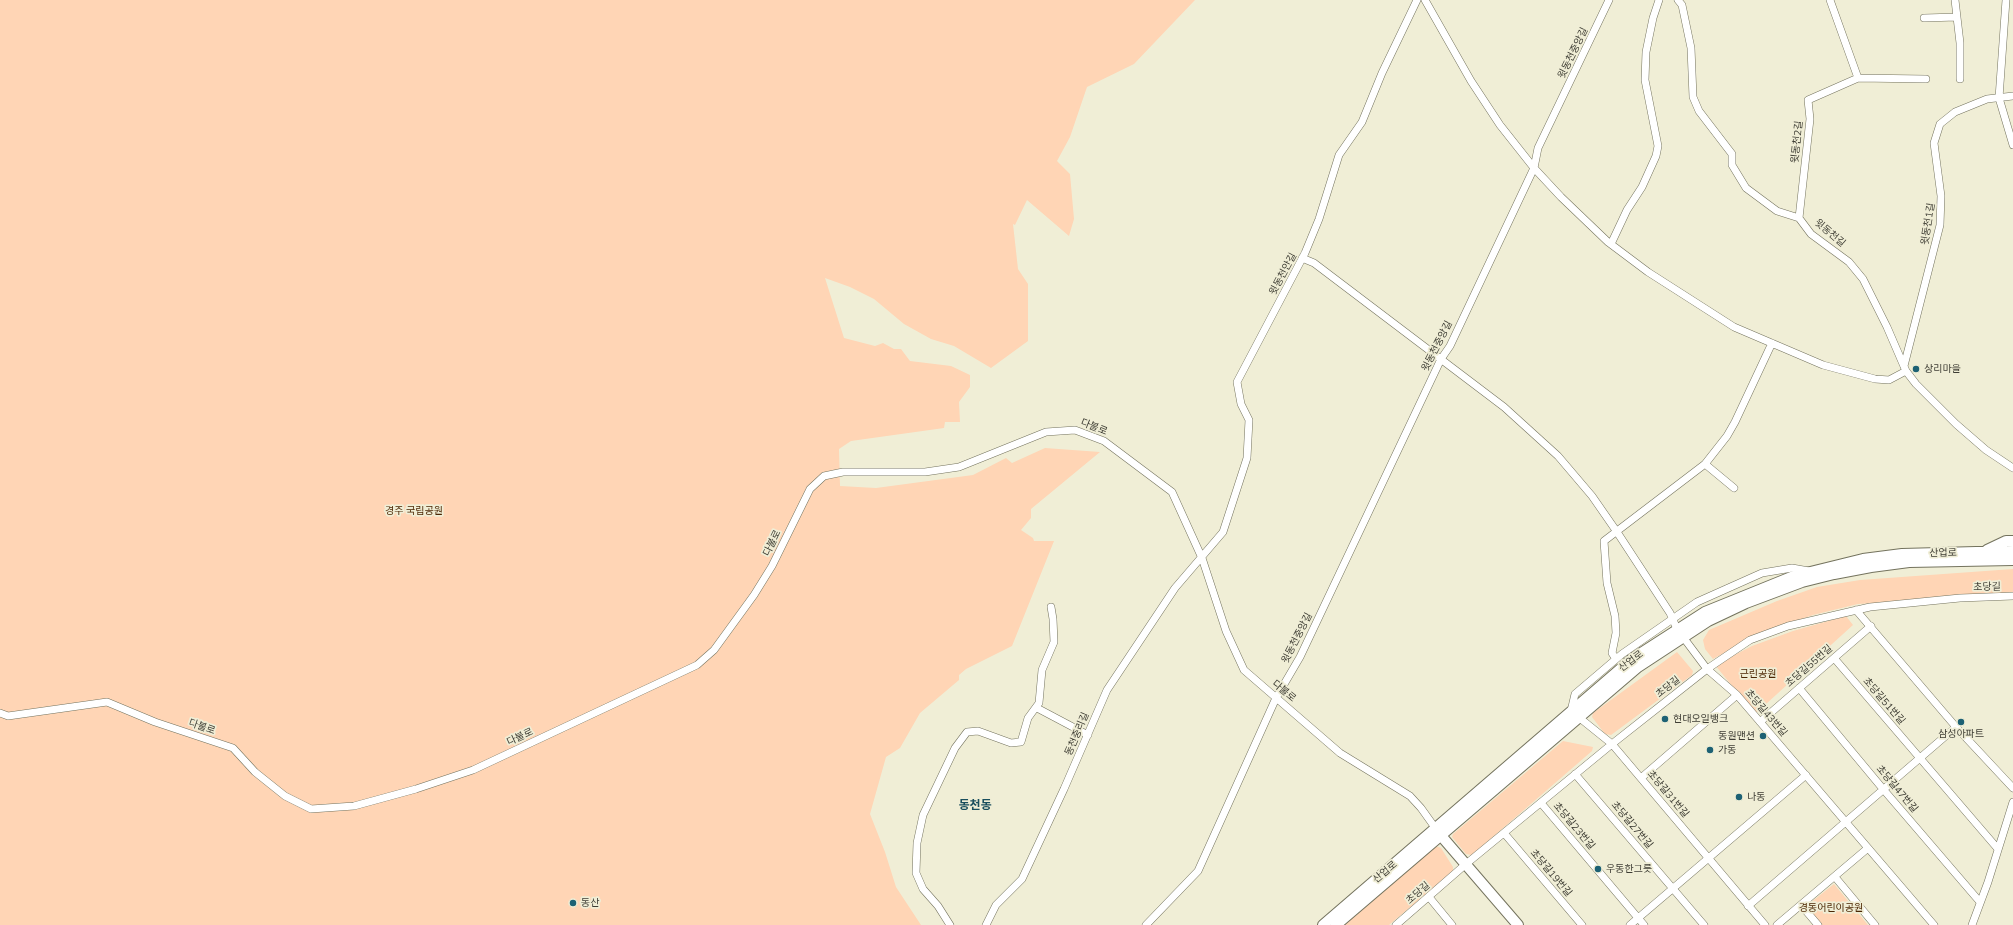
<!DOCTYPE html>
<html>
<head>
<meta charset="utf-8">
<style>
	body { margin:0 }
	canvas { display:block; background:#f0eed6 }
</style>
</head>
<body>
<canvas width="2013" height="925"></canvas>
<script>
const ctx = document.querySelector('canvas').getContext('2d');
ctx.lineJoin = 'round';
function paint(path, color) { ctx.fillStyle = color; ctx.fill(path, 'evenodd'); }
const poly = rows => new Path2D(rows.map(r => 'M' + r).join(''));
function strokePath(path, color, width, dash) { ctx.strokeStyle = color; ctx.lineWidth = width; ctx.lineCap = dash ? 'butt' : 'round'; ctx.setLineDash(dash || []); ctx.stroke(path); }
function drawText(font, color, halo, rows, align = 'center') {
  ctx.font = font + ' Mulish,"Noto Sans KR",sans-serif'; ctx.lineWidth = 3.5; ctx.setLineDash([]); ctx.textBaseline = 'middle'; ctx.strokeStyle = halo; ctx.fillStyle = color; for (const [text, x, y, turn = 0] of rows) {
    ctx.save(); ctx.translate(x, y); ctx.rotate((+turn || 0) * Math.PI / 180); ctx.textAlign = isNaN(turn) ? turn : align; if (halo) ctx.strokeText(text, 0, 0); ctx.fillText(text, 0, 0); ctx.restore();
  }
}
paint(poly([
	[0,0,1195,0,1134,64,1087,87,1070,137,1057,161,1070,174,1074,219,1069,236,1027,200,1015,225,1013,224,1018,269,1028,284,1028,341,991,368,954,346,931,339,904,324,874,299,850,287,825,278,844,338,875,346,883,343,894,349,901,349,910,361,951,366,970,375,970,387,959,402,960,422,945,422,944,428,851,441,839,449,840,486,876,488,973,475,1006,458,1012,463,1045,448,1100,452,1031,509,1031,518,1021,530,1033,538,1034,541,1054,541,1012,646,966,669,959,675,959,680,920,713,900,748,886,757,870,814,885,852,896,887,921,925,0,925],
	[2013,569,2013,595,1858,604,1813,615,1759,634,1713,659,1705,649,1703,640,1709,630,1777,601,1817,587,1860,580],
	[1846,616,1853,625,1755,714,1715,665,1752,646,1793,631],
	[1677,652,1693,671,1692,675,1611,735,1605,734,1592,717,1593,713],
	[1563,741,1593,747,1592,751,1472,855,1466,854,1452,837,1453,834],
	[1436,846,1441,848,1453,867,1453,871,1389,925,1344,925],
	[1834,884,1868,925,1820,925,1805,907]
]), '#ffd5b5');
const street = poly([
	[1425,0,1471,81,1500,125,1534,168,1561,197,1608,242,1648,272,1734,327,1823,365,1875,379,1889,380,1906,371],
	[1678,0,1682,5,1691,48,1693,97,1699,111,1732,154,1732,165,1746,188,1777,211,1799,218,1811,234,1849,262,1863,279,1887,327,1906,371,1916,384,1956,424,1986,450,2013,468],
	[1955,0,1960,43,1960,79],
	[2006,0,1999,98,2013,145],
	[1924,18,1957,17],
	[1858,78,1926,79],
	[1799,218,1810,119,1808,100,1858,78,1830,0],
	[1611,244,1627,210,1642,187,1656,156,1658,146,1645,80,1646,52,1653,18,1659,0],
	[1302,258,1314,263,1504,407,1558,456,1592,496,1617,532,1670,613,1677,629,1707,669,1737,695,1934,925],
	[1904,366,1940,225,1941,196,1934,143,1940,124,1955,112,1987,99,2013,96],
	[1705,464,1734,488],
	[1856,610,1956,727,2013,788],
	[1834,658,1998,849],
	[1616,659,1612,653,1616,633,1615,616,1607,583,1604,541,1705,464,1727,436,1735,422,1772,343],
	[1799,688,1883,789,1980,902],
	[1037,708,1088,735],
	[0,713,8,716,107,702,155,722,233,748,255,772,285,796,311,809,354,806,416,789,473,770,697,665,714,650,754,595,772,566,810,489,824,476,843,472,925,472,959,467,1046,432,1075,430,1104,441,1172,492,1202,558,1226,631,1244,670,1340,753,1410,796,1421,808,1436,829],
	[1760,722,1871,626],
	[1575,774,1704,925],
	[1641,778,1737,695],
	[1541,803,1644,925],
	[1504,833,1582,925],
	[1835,877,1875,925],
	[1429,897,1452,925],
	[1801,905,1818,925],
	[1748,906,1956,727],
	[950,925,938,906,923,889,916,873,917,843,923,815,955,748,967,732,978,731,1011,743,1021,742,1028,718,1039,703,1042,670,1054,642,1053,619,1051,607],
	[986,925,996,905,1022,879,1064,789,1107,690,1175,588,1223,532,1247,458,1249,420,1241,404,1237,382,1305,253,1319,219,1339,155,1362,122,1382,73,1417,0],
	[1146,925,1198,871,1276,698,1300,657,1441,359,1450,346,1534,168,1538,148,1609,0],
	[1396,925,1466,864,1612,744,1707,669,1750,640,1788,626,1870,607,1960,598,2013,596],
	[1630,925,1806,775],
	[1765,925,1612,744,1571,711,1575,694,1622,654,1697,602,1762,573,1792,568,1809,571],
	[1777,925,1868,848],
	[1972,925,1988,882,2013,802]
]);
const secondary = poly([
	[1987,550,2006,541,2013,541],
	[1437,831,1518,925],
	[1323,925,1632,659,1705,612,1794,576,1863,559,1902,554,2013,551],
	[1336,925,1638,667,1708,621,1746,603,1802,582,1834,574,1871,567,1909,562,2013,560]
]);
strokePath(street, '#74735e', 8);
strokePath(secondary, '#74735e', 12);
strokePath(street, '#fff', 7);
strokePath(secondary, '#fff', 10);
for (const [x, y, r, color] of [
	[1916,369,4,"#1d6174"],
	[1665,719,4,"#1d6174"],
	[1961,722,4,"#1d6174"],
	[1763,736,4,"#1d6174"],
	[1710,750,4,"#1d6174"],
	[1739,797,4,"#1d6174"],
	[1598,869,4,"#1d6174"],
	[573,903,4,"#1d6174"]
]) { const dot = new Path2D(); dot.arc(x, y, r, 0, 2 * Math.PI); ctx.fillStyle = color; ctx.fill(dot); strokePath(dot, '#f0eed6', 1.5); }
drawText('10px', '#3e3d34', '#f0eed6', [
	["윗동천중앙길",1573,53,-64],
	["윗동천2길",1797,142,-84],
	["윗동천1길",1928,224,-81],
	["윗동천길",1830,233,40],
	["윗동천안길",1283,274,-62],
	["윗동천중앙길",1437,346,-63],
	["다불로",1094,427,22],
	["다불로",772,543,-64],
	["산업로",1943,553,-1],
	["초당길",1987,587,-1],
	["윗동천중앙길",1297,638,-63],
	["산업로",1631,661,-37],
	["초당길55번길",1809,666,-41],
	["초당길",1668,687,-38],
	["다불로",1284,691,40],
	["초당길51번길",1884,701,49],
	["초당길43번길",1766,713,49],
	["다불로",202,727,19],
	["동천중리길",1077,734,-67],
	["다불로",520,737,-25],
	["초당길47번길",1897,789,50],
	["초당길31번길",1668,794,50],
	["초당길27번길",1632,825,50],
	["초당길23번길",1574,826,50],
	["산업로",1385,872,-40],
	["초당길19번길",1551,873,50],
	["초당길",1418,893,-41]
]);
drawText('10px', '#3e3d34', '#f0eed6', [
	["상리마을",1924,369],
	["현대오일뱅크",1673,719],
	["삼성아파트",1961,734,"center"],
	["동원맨션",1755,736,"right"],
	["가동",1718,750],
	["나동",1747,797],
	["우동한그릇",1606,869],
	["동산",581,903]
], 'left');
drawText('10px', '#4c2704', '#f0eed6', [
	["경주 국립공원",414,511],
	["근린공원",1758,674],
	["경동어린이공원",1831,908]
]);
drawText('bold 12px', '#194e5d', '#f0eed6', [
	["동천동",975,805]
]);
</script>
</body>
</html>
